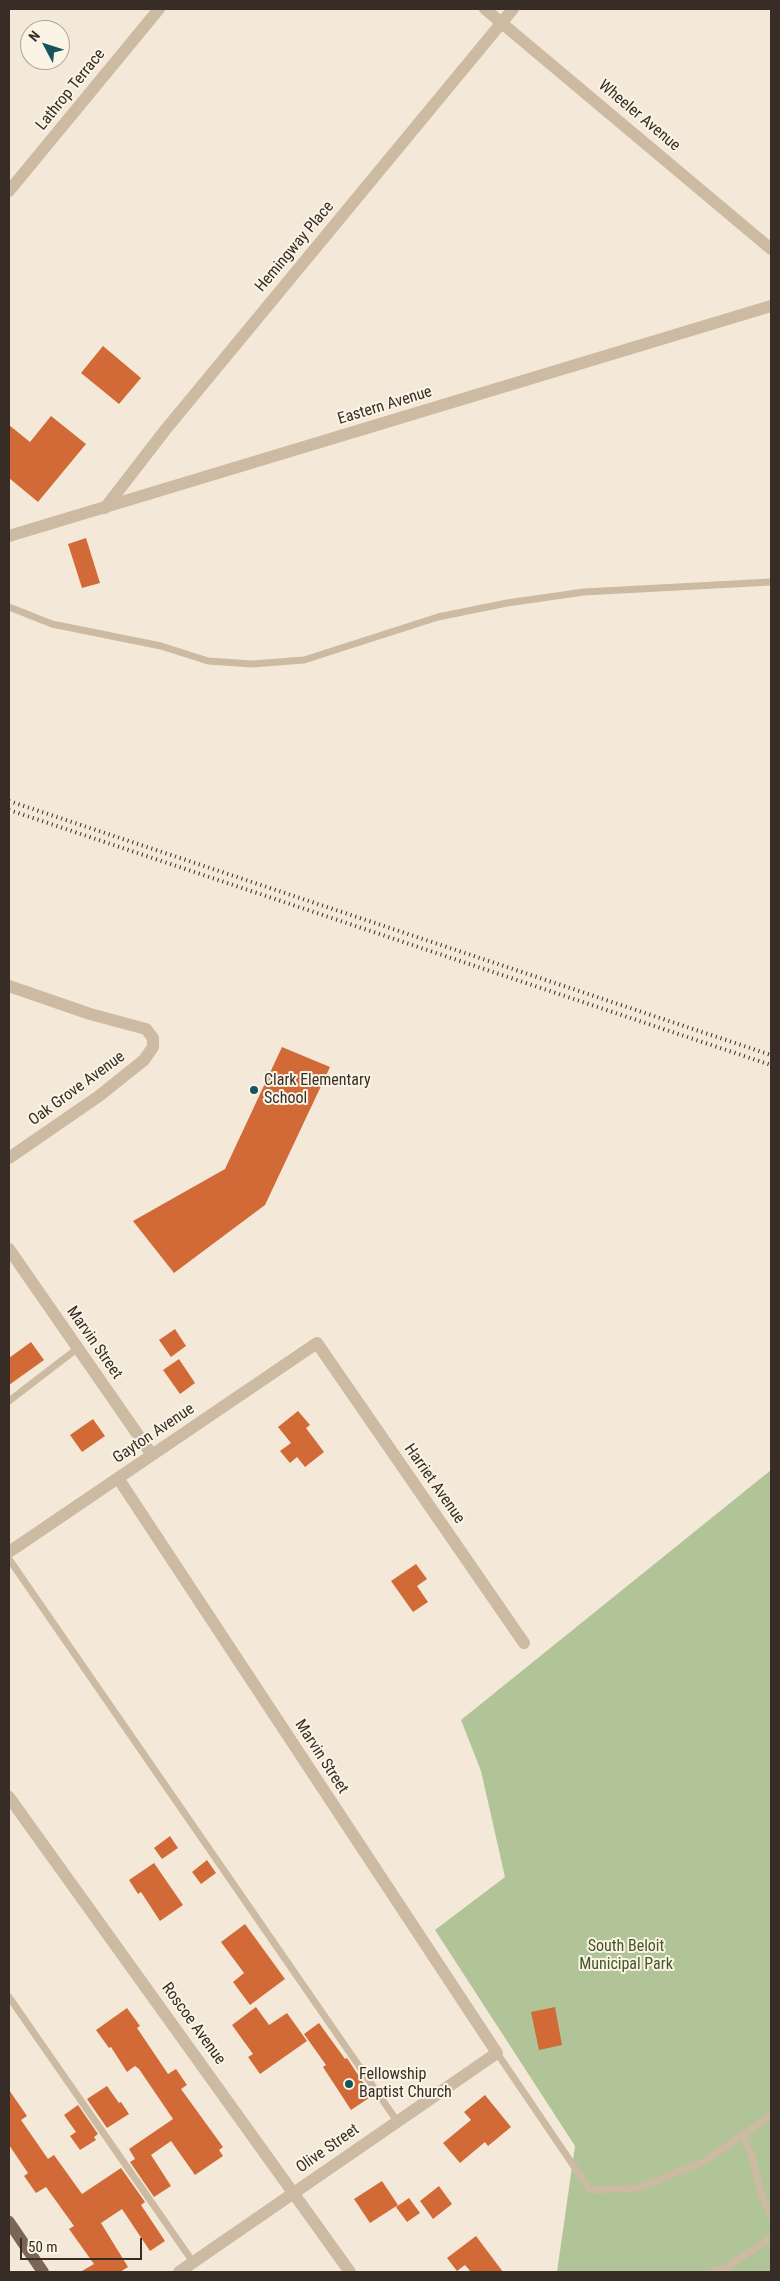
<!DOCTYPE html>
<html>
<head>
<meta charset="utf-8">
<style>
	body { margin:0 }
	#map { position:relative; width:780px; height:2281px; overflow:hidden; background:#f4e9d8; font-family:"Roboto Condensed",sans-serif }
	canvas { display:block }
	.frame { position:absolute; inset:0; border:10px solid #372d26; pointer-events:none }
	.north { position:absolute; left:20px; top:20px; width:50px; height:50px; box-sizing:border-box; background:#fbf3e5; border:1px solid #ada499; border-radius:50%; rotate:310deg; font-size:14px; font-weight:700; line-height:20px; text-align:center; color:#372d26 }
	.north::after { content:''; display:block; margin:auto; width:18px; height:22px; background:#17535d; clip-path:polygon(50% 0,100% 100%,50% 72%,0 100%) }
	.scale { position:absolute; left:20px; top:2238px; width:122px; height:22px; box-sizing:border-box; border:2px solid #372d26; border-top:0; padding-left:6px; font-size:15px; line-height:18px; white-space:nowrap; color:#372d26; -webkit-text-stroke:4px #fbf3e5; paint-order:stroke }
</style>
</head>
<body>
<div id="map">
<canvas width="780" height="2281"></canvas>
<div class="frame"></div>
<div class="north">N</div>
<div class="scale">50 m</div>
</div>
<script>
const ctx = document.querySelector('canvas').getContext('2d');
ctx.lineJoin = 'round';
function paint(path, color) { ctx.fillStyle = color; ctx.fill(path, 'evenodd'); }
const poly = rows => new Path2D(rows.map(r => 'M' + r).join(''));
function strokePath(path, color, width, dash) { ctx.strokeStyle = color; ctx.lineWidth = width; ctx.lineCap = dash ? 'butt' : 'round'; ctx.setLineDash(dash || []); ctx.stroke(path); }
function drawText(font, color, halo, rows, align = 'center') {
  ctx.font = font + ' "Roboto Condensed",sans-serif'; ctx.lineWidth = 4; ctx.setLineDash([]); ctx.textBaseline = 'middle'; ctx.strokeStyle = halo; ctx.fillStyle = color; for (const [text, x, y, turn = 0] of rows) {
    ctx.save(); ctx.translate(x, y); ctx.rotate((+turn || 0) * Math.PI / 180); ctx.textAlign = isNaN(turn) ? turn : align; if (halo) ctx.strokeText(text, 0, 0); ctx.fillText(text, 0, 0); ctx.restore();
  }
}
paint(poly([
	[771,1470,771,2272,557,2272,575,2146,435,1930,505,1877,481,1771,461,1720]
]), '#b1c497');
paint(poly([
	[103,346,141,378,119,404,81,373],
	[51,416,86,444,38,502,9,478,9,425,30,442],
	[86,538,100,583,82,588,68,544],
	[282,1047,330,1067,265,1205,174,1273,133,1221,225,1169],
	[175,1329,186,1346,171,1357,159,1340],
	[31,1342,44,1360,9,1385,9,1358],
	[179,1359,195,1383,180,1394,163,1370],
	[298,1411,310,1425,306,1428,324,1452,305,1467,297,1457,290,1463,280,1451,291,1443,278,1427],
	[93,1419,105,1436,82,1452,70,1435],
	[416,1564,427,1579,417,1586,428,1602,413,1612,391,1581],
	[170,1836,178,1848,162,1859,154,1848],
	[207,1860,216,1873,201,1884,192,1872],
	[154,1863,183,1905,160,1921,141,1892,138,1894,129,1880],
	[245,1924,285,1979,250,2005,233,1982,244,1973,221,1942],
	[256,2007,269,2025,287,2013,307,2041,260,2074,248,2057,253,2054,232,2025],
	[555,2007,562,2045,539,2050,531,2012],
	[127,2008,140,2026,137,2028,168,2074,176,2069,187,2085,181,2089,223,2147,219,2150,223,2156,195,2175,171,2141,151,2155,171,2186,154,2197,130,2162,135,2159,129,2149,173,2119,139,2069,135,2066,127,2072,111,2047,109,2048,96,2030],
	[319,2023,345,2059,347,2058,372,2096,351,2110,323,2067,326,2065,304,2034],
	[107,2086,119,2103,121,2102,129,2114,107,2128,87,2099],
	[9,2090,27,2116,21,2120,48,2159,54,2155,82,2194,121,2168,145,2202,141,2205,165,2241,150,2251,122,2209,101,2223,128,2267,120,2272,80,2272,94,2264,69,2229,74,2226,46,2187,36,2193,24,2176,28,2173,9,2145],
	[485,2095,511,2127,488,2146,485,2142,460,2163,443,2143,471,2120,464,2112],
	[78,2105,98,2134,94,2137,96,2140,80,2150,70,2136,76,2132,64,2115],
	[382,2181,398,2205,370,2223,354,2199],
	[439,2186,452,2204,433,2219,420,2201],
	[409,2198,420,2213,407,2222,396,2207],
	[476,2236,503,2272,471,2272,465,2265,457,2271,447,2258]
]), '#d26a38');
strokePath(poly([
	[9,607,52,624,161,646,208,661,252,664,304,660,438,617,507,603,584,592,771,582],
	[9,1401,78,1348],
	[9,1559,397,2121],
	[9,1997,193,2262],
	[497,2053,590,2190,639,2188,705,2161,771,2115],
	[743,2135,752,2156,761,2194,771,2215],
	[711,2272,725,2268,771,2238]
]), '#cdbaa3', 7);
strokePath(poly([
	[485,9,771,249],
	[9,191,159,9],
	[105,508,166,429,513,9],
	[9,536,771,306],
	[9,986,90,1014,146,1029,153,1038,153,1047,144,1060,99,1096,9,1158],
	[9,1249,152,1455],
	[118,1478,497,2053,179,2272],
	[9,1552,317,1343,524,1643],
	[9,1797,350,2272]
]), '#cdbaa3', 12);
strokePath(poly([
	[9,2222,43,2272]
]), '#7b6555', 12);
strokePath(poly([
	[9,801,771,1055],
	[9,810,771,1065]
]), '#372d26', 4, [1, 4]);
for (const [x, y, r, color] of [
	[254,1090,5,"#17535d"],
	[349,2084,5,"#17535d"]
]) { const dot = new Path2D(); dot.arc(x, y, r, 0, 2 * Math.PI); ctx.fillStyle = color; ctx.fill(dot); strokePath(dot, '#fbf3e5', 2); }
drawText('16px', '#372d26', '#fbf3e5', [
	["Lathrop Terrace",71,90,-51],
	["Wheeler Avenue",639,116,40],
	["Hemingway Place",295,247,-50],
	["Eastern Avenue",385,406,-17],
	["Oak Grove Avenue",77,1089,-36],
	["Marvin Street",94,1343,55],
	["Gayton Avenue",154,1434,-34],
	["Harriet Avenue",434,1484,55],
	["Marvin Street",321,1757,57],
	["Roscoe Avenue",193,2024,54],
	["Olive Street",328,2149,-35]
]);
drawText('16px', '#372d26', '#fbf3e5', [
	["Clark Elementary",264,1081],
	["School",264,1099],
	["Fellowship",359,2075],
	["Baptist Church",359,2093]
], 'left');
drawText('16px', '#425827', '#fbf3e5', [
	["South Beloit",626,1947],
	["Municipal Park",626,1965]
]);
</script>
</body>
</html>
